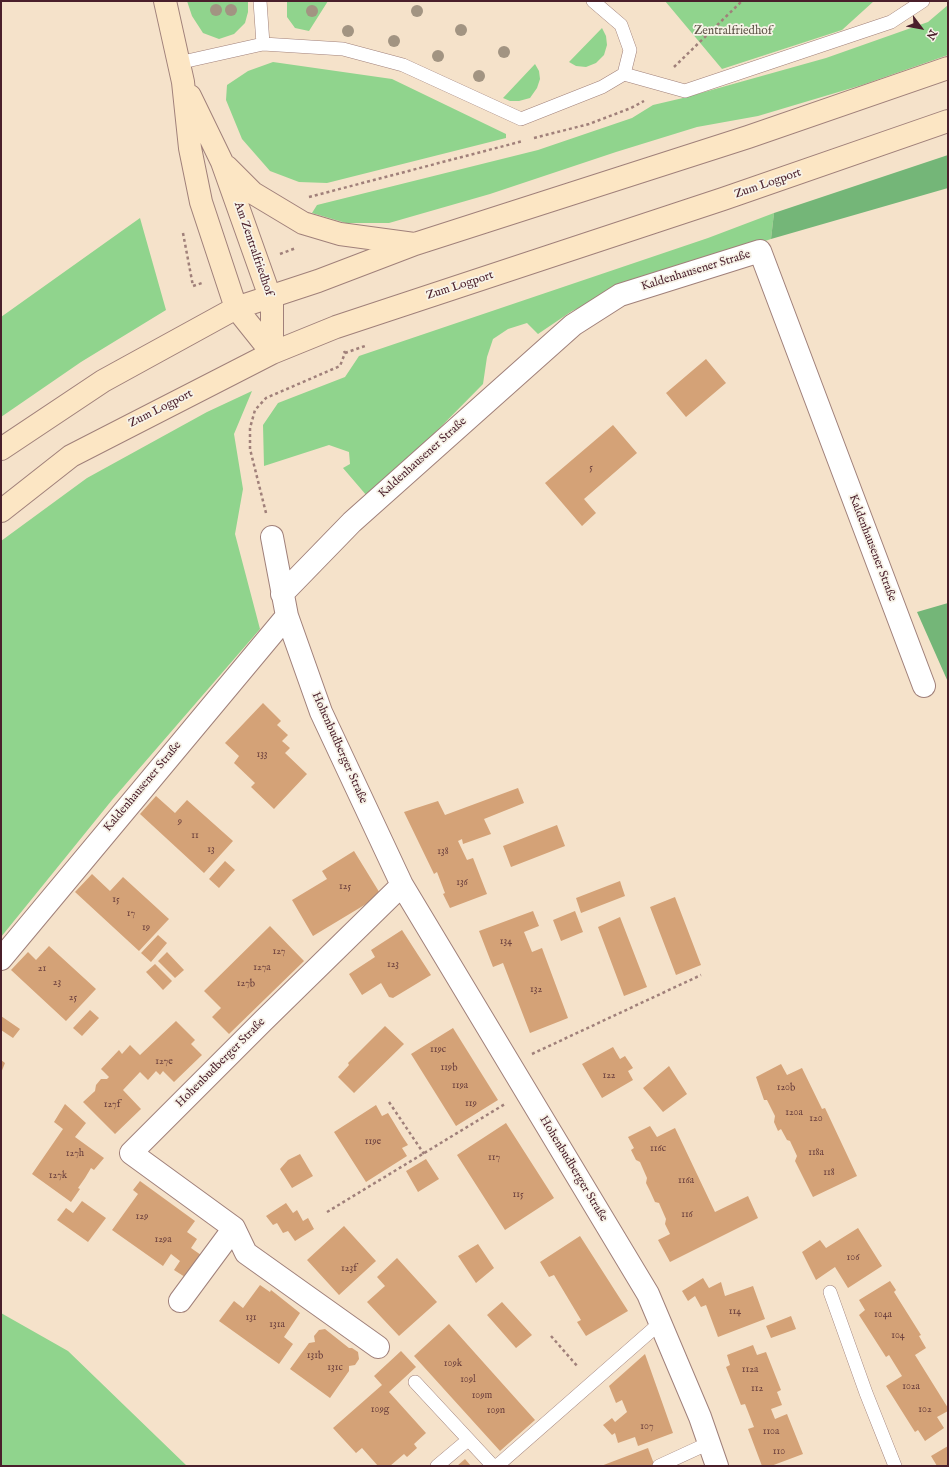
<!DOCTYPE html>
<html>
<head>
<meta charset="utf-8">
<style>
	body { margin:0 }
	#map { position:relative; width:949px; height:1467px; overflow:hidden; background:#f5e2ca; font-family:"IM FELL English",serif }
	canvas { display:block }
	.frame { position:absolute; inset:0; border:2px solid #4a1f2b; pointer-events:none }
	.north { position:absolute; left:901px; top:8px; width:40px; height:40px; -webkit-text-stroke:3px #f7f3e8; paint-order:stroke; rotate:122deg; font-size:11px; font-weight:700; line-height:16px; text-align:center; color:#4a1f2b }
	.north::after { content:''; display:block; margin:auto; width:14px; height:18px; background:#4a1f2b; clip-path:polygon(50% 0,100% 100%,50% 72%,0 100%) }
</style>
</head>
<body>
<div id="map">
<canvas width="949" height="1467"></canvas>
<div class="frame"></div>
<div class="north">N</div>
</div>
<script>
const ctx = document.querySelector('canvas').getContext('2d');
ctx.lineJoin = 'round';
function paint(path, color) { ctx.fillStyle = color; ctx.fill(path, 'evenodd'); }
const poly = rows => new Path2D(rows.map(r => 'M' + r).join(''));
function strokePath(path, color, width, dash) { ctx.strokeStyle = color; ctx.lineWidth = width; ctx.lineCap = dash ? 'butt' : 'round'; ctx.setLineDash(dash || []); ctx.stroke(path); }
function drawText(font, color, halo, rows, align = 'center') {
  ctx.font = font + ' "IM FELL English",serif'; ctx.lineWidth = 3.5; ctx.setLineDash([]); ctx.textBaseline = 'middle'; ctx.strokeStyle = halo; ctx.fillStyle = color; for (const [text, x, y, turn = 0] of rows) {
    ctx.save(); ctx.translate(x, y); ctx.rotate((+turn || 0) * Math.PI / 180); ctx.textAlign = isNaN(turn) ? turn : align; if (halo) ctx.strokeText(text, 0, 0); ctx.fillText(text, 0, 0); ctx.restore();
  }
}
paint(poly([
	[187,1,248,1,248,12,245,23,234,34,219,39,203,33,192,16],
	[287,1,328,1,309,31,295,28,287,17],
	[665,1,874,1,842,30,722,69],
	[948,5,948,55,862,85,758,116,697,127,616,152,490,194,389,223,346,223,312,213,317,205,538,150,632,118,653,105,683,98,826,58,928,22],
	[602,28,606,36,607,45,604,55,596,63,586,67,576,66,569,62],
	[273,62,392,79,506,134,506,138,327,183,299,182,270,171,242,139,226,100,227,85,248,71],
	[535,64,539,71,540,79,537,88,530,98,519,101,510,101,503,98],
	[774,213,771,239,619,290,572,311,538,334,527,323,508,329,493,339,487,357,483,384,412,456,367,496,343,468,350,464,349,452,329,445,264,466,263,425,278,403,345,377,359,356,708,238],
	[140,218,166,310,81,362,1,417,1,317],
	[252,391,234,434,243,489,235,534,260,629,112,800,1,937,1,541,87,478,207,412],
	[1,1313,68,1351,187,1466,1,1466]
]), '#90d48d');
paint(poly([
	[948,155,948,188,771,239,774,213],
	[948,603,948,682,917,612]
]), '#74b678');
paint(poly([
	[706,359,726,383,686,417,666,393],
	[613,425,637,453,584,499,596,513,582,526,545,483],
	[263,703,281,721,277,725,288,735,282,741,290,748,285,753,307,774,274,809,251,787,255,783,234,763,239,756,225,743],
	[518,788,524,803,484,819,491,834,463,844,462,839,458,841,467,860,473,858,487,894,450,908,443,894,445,893,437,872,434,874,404,812,438,801,445,815],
	[156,796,175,813,187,800,233,841,204,873,140,814],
	[557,825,565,846,511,867,503,846],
	[354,851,381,895,313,936,292,900,327,879,322,871],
	[225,861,235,870,219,888,209,879],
	[92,874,110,891,123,877,169,919,139,951,75,892],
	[620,881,625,896,581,913,576,898],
	[675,897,701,965,676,975,650,907],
	[533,911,539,926,524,932,532,952,542,948,568,1018,530,1033,503,963,493,967,479,931],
	[575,911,583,932,561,941,553,920],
	[620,917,647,987,624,996,598,927],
	[270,926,304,961,229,1034,212,1017,221,1008,204,991],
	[402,930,431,975,393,998,389,997,381,983,362,995,349,974,375,957,371,950],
	[158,935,167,943,151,962,141,953],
	[49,946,96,989,66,1021,11,970,28,952,36,960],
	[167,952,184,970,175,978,158,961],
	[155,964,172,981,163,990,146,972],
	[90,1010,99,1018,82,1036,73,1028],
	[1,1016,20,1029,13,1038,1,1030],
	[176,1021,195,1040,191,1044,202,1055,174,1082,163,1071,160,1075,156,1071,148,1080,140,1072,123,1090,141,1109,115,1134,83,1102,95,1091,96,1085,101,1079,107,1079,109,1077,101,1069,119,1050,122,1054,130,1045,140,1055],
	[385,1026,404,1044,354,1093,338,1077,349,1065,348,1063],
	[453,1028,498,1100,456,1126,411,1054],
	[613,1047,620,1059,625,1056,633,1068,628,1071,633,1080,602,1098,582,1064],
	[1,1060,5,1063,1,1073],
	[781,1064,787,1075,802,1068,822,1109,825,1108,857,1176,813,1197,795,1161,797,1156,790,1141,787,1140,781,1129,778,1131,774,1122,775,1116,767,1100,764,1100,756,1077],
	[669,1066,687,1094,663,1112,643,1088],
	[65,1104,86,1123,75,1137,104,1158,94,1170,91,1168,85,1178,78,1188,80,1189,71,1202,32,1174,63,1129,54,1122],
	[376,1105,382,1116,388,1113,402,1136,408,1145,402,1148,407,1156,366,1182,334,1132],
	[506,1123,554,1198,505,1230,457,1155],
	[650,1126,657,1137,675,1128,715,1212,748,1196,758,1218,670,1262,658,1240,670,1234,665,1224,666,1219,659,1203,655,1202,650,1191,646,1183,647,1178,640,1162,636,1160,631,1150,634,1148,628,1137],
	[300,1154,313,1176,292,1188,280,1169,288,1160],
	[426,1159,439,1179,418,1192,406,1171],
	[140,1181,195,1221,187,1232,197,1239,191,1248,201,1255,185,1277,174,1270,180,1261,171,1254,163,1266,112,1230,138,1194,133,1190],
	[82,1201,106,1218,88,1242,57,1220,66,1208,73,1213],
	[286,1203,293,1213,297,1210,303,1221,308,1218,314,1229,295,1241,288,1231,283,1233,277,1223,273,1225,266,1216],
	[344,1226,376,1261,339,1295,307,1260],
	[858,1228,882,1266,848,1288,835,1267,816,1280,802,1252,820,1240,826,1248],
	[580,1236,628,1311,586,1336,577,1322,581,1320,554,1275,549,1277,540,1262],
	[478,1244,494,1268,476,1283,458,1256],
	[397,1258,437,1302,399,1336,367,1302,385,1286,377,1277],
	[703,1278,709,1288,721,1282,725,1296,753,1286,765,1319,718,1337,706,1305,701,1307,695,1296,688,1301,682,1291],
	[890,1281,896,1290,894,1292,921,1335,919,1336,926,1348,915,1355,948,1408,948,1411,937,1417,944,1428,925,1441,918,1430,915,1432,886,1386,902,1376,889,1355,886,1357,859,1315,865,1310,859,1300],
	[260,1285,270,1292,271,1290,300,1313,284,1337,293,1344,279,1364,219,1321,234,1301,243,1308],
	[502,1302,532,1335,516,1348,487,1315],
	[791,1316,796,1329,771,1338,766,1326],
	[449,1324,535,1420,500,1451,414,1356],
	[325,1329,349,1348,352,1348,358,1352,359,1359,355,1365,349,1366,349,1371,330,1398,290,1369,309,1343,315,1342,314,1336,319,1330],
	[753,1345,757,1355,766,1352,781,1390,777,1392,782,1405,771,1409,775,1419,787,1414,803,1454,771,1466,762,1466,748,1429,754,1427,745,1404,741,1405,726,1367,730,1365,727,1355],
	[401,1351,416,1367,389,1392,426,1433,414,1444,417,1448,407,1457,404,1454,390,1466,378,1466,362,1448,356,1453,333,1428,382,1385,374,1376],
	[645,1354,673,1433,638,1446,635,1437,618,1443,615,1433,612,1435,603,1425,612,1418,615,1422,627,1412,622,1400,616,1403,609,1386],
	[948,1446,948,1466,937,1466,931,1456],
	[648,1448,654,1464,650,1466,601,1466],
	[465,1459,471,1466,457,1466]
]), '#d4a277');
const lane = poly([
	[260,1,263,44],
	[178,63,263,44,343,49,403,65,521,119,602,87,624,74,630,50,621,25,593,1],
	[624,74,685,91,891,22,923,1],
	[830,1292,866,1393,895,1466],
	[415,1382,493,1466],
	[437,1466,468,1440],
	[497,1466,660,1323],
	[659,1466,709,1443]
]);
const street = poly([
	[272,537,287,616,321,712,402,885,648,1294,700,1417,717,1466],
	[282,594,352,522,573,325,620,295,760,251,924,686],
	[1,959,287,616],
	[234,1228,246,1253,378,1347],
	[180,1301,234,1228,131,1153,263,1021,402,885]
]);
const secondary = poly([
	[165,1,183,82,190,148,201,202,236,308,272,353],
	[190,96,222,162,270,297,272,302,272,353],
	[227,167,253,193,303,223,340,234,414,244],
	[1,449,103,381,236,308,318,281,415,244,748,137,948,68],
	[1,511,71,456,272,353,336,327,723,199,948,121]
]);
strokePath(lane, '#a0807a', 14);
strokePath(street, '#a0807a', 24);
strokePath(secondary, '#a0807a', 24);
strokePath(poly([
	[674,67,742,1],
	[534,138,589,124,631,108,644,101],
	[309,197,523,141],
	[183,233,193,286,202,283],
	[280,254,296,248],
	[345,353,365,346],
	[266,513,250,449,250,428,255,410,266,398,340,366,345,353,344,351],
	[532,1054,701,975],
	[389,1102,424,1154],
	[327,1212,505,1104],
	[551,1336,578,1367]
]), '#a0807a', 2.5, [3, 3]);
strokePath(lane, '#fff', 13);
strokePath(street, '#fff', 22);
strokePath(secondary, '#fce6c4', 22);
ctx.fillStyle = '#a29482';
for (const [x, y] of [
	[216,10],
	[231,10],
	[312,11],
	[417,11],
	[461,30],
	[348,31],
	[394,41],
	[504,52],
	[438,56],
	[479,76]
]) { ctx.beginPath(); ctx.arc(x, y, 6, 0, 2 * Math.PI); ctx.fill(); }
drawText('10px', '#6c403e', null, [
	["5",591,468],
	["133",262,755],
	["9",180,822],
	["11",195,836],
	["13",211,850],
	["138",443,852],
	["136",462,883],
	["125",345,887],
	["15",116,900],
	["17",131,914],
	["19",146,928],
	["134",506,942],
	["127",279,952],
	["123",393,965],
	["127a",262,968],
	["21",42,969],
	["23",57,983],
	["127b",246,984],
	["132",536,990],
	["25",73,998],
	["119c",438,1050],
	["127e",164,1062],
	["119b",449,1068],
	["122",609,1076],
	["119a",460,1086],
	["120b",786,1088],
	["119",471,1104],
	["127f",112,1105],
	["120a",794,1113],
	["120",816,1119],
	["119e",373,1142],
	["116c",658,1149],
	["118a",816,1153],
	["127h",75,1154],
	["117",494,1158],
	["118",829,1173],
	["127k",58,1176],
	["116a",686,1181],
	["115",518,1195],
	["116",687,1215],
	["129",142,1217],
	["129a",163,1240],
	["106",853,1258],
	["123f",349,1269],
	["114",735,1312],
	["104a",883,1315],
	["131",251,1318],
	["131a",277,1325],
	["104",898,1336],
	["131b",315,1356],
	["109k",453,1364],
	["131c",335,1368],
	["112a",750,1370],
	["109l",468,1380],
	["102a",911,1387],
	["112",757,1389],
	["109m",482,1396],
	["109g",380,1410],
	["102",925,1410],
	["109n",496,1411],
	["107",647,1427],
	["110a",771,1432],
	["110",779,1452]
]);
drawText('12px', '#5f5548', '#f7f3e8', [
	["Zentralfriedhof",733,32]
]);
drawText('12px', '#4a1f2b', '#f7f3e8', [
	["Zum Logport",768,184,-19],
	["Am Zentralfriedhof",253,249,71],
	["Kaldenhausener Straße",696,271,-17],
	["Zum Logport",460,286,-18],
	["Zum Logport",161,409,-27],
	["Kaldenhausener Straße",423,458,-42],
	["Kaldenhausener Straße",872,548,69],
	["Hohenbudberger Straße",339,748,66],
	["Kaldenhausener Straße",143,787,-50],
	["Hohenbudberger Straße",221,1063,-45],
	["Hohenbudberger Straße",573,1169,59]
]);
</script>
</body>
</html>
